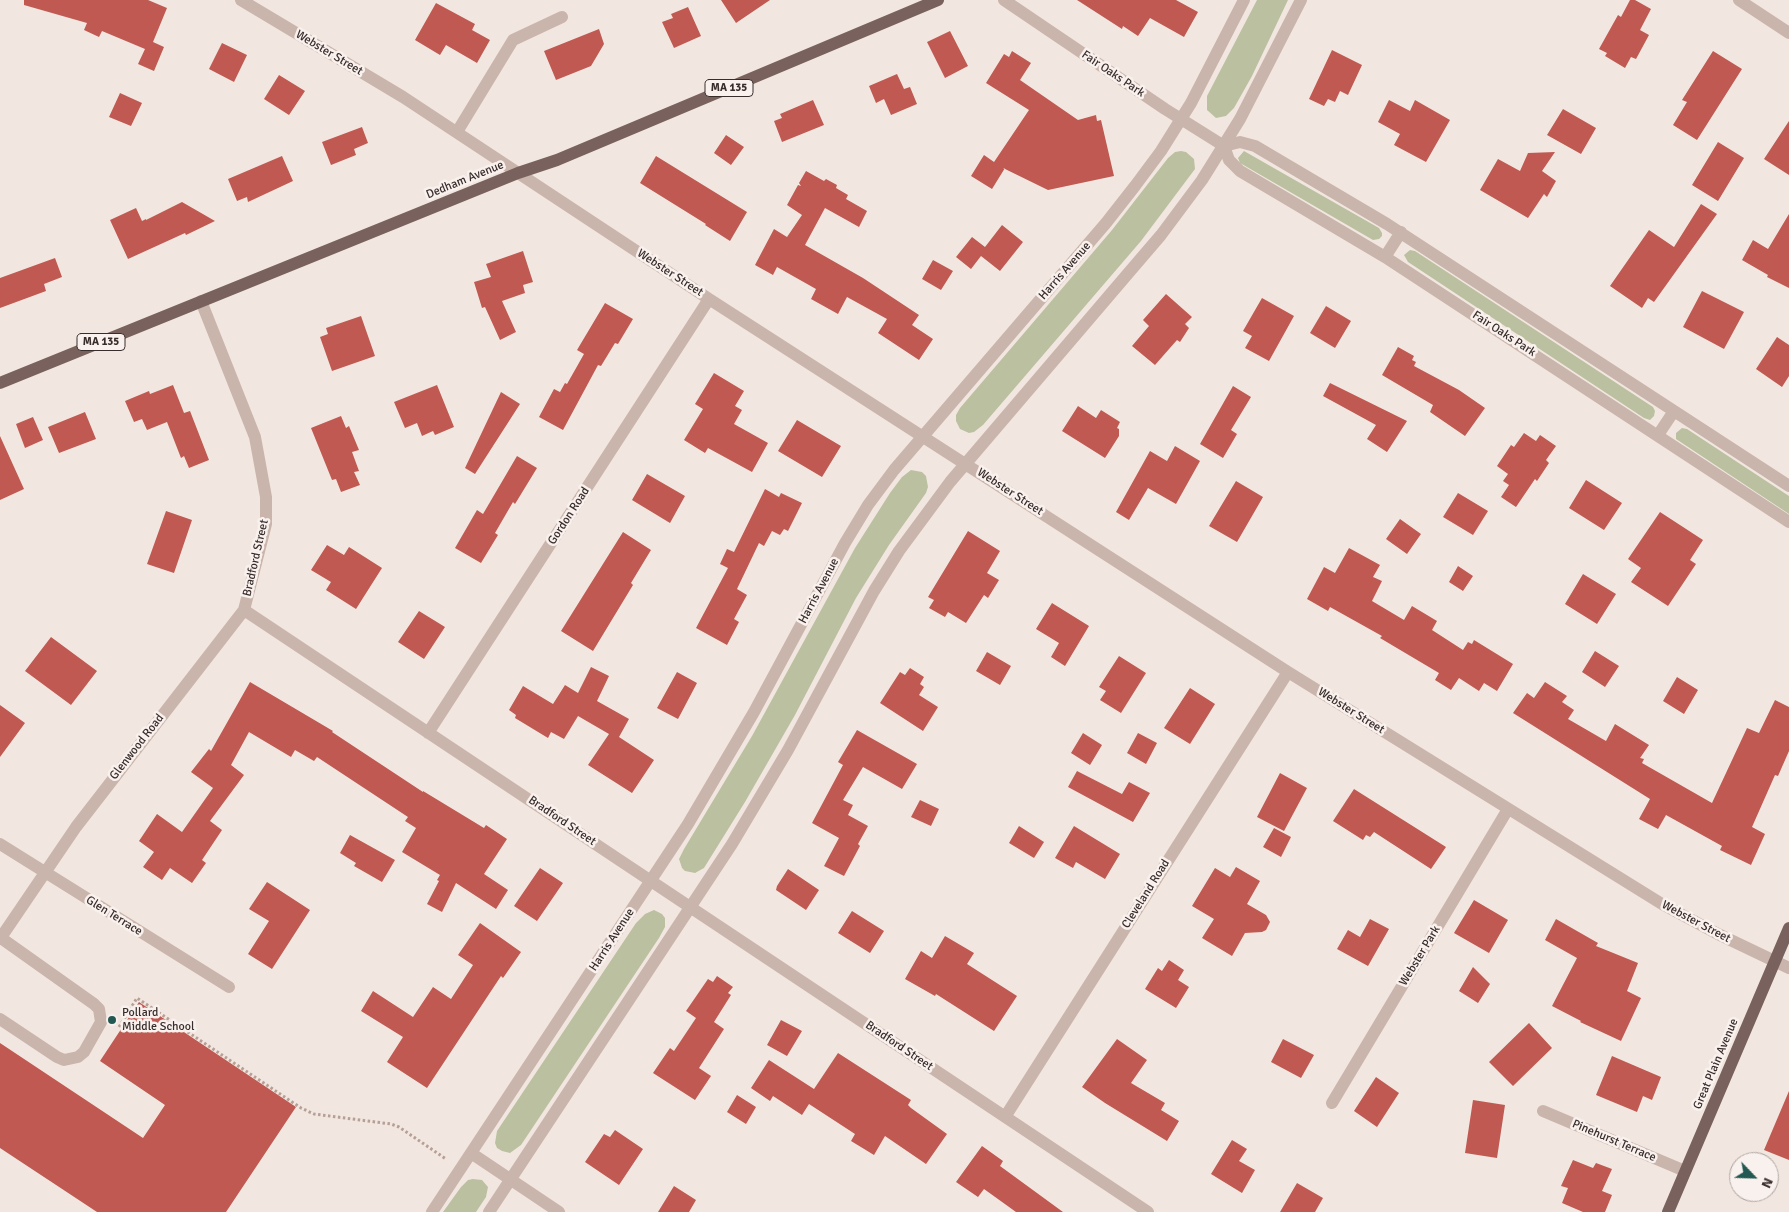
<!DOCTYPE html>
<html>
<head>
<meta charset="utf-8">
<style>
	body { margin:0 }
	#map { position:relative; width:1789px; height:1212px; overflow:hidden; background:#f2e7e0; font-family:Signika,sans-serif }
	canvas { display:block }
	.north { position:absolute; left:1729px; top:1152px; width:50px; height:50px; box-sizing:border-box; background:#f9f1ed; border:1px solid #aca39f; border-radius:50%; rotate:114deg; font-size:14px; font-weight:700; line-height:20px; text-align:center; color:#382d2b }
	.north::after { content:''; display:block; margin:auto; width:18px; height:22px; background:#225852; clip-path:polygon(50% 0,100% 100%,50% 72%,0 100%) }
</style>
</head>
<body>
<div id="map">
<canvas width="1789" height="1212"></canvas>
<div class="north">N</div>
</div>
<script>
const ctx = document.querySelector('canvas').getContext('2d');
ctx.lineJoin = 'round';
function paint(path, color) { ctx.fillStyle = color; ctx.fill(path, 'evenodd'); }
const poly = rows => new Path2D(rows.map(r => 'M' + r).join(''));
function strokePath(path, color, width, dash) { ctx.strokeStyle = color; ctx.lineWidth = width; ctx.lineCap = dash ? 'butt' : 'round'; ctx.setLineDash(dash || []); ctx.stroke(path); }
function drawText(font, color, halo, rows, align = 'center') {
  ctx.font = font + ' Signika,sans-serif'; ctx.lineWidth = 5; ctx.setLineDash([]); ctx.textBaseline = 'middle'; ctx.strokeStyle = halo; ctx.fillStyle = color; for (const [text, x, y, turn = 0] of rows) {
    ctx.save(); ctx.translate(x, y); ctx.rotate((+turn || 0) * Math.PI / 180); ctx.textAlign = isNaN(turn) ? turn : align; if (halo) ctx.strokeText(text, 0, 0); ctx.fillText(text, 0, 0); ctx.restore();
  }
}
paint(poly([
	[1257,0,1288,0,1252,76,1234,108,1226,116,1216,118,1207,110,1207,96],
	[1181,151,1186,152,1194,159,1195,169,1141,241,983,425,974,432,969,433,960,429,956,421,956,415,960,408,1112,230,1168,158,1175,152],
	[1244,151,1379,228,1382,233,1382,236,1379,239,1373,240,1240,163,1238,158],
	[1410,250,1415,251,1653,407,1655,411,1654,416,1650,420,1644,418,1408,262,1404,255],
	[1682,428,1687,429,1789,496,1789,514,1679,441,1676,439,1676,433],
	[911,470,922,472,926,476,928,487,926,493,889,545,856,598,795,715,745,802,704,868,695,873,685,871,682,868,679,859,684,849,752,736,855,548,890,493,902,477],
	[654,910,662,914,665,918,665,927,659,938,521,1145,510,1153,502,1151,497,1148,495,1143,497,1131,636,923,645,914],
	[473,1179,482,1180,488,1187,486,1197,476,1212,443,1212,461,1187,468,1180]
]), '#bbc1a0');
paint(poly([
	[24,0,148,0,167,8,153,42,164,47,154,71,138,64,145,49,102,31,99,37,84,30,87,23,24,5],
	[721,0,770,0,736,23],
	[1077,0,1176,0,1198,12,1184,37,1150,18,1138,36,1123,26,1122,29],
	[1630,0,1635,0,1651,9,1640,30,1649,35,1636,59,1631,57,1625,68,1605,56,1607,53,1599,49,1618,15,1621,17],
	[436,3,475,24,472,30,490,40,477,63,446,45,440,55,415,40],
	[688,7,701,36,674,48,662,22,673,18,671,14],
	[599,29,604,44,591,66,556,80,544,51],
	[950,31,968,66,945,78,927,42],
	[222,43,247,55,234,82,209,69],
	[1332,50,1362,65,1348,95,1340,91,1335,102,1328,99,1324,106,1309,99],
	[1012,51,1031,63,1020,80,1078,120,1096,115,1097,121,1101,120,1114,176,1048,190,1003,168,1005,168,992,189,971,176,984,155,994,162,1029,110,986,83,1004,54,1009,57],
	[1713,51,1742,69,1697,140,1673,125,1687,102,1682,100],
	[897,74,904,89,910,87,917,104,891,115,884,99,876,103,869,86],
	[279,75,305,91,289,115,264,99],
	[120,93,142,103,131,126,109,117],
	[813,100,824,125,782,142,774,121,782,118,780,114],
	[1389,100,1410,111,1415,100,1450,120,1426,162,1394,145,1400,134,1378,122],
	[1563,109,1596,128,1581,154,1547,135],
	[1789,121,1789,175,1764,159],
	[362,127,368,143,354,149,356,155,331,165,322,142],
	[726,135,744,147,731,165,714,153],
	[1718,142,1744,158,1718,201,1692,185],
	[1555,152,1542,171,1556,181,1547,197,1544,194,1528,218,1480,190,1498,159,1520,171,1528,153],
	[282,156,293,181,248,202,247,197,237,201,228,179],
	[656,156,747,212,730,241,705,225,706,224,640,183],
	[806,171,824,181,826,179,837,185,836,188,848,195,846,199,867,211,859,227,825,208,805,245,863,278,919,315,912,325,933,339,919,360,878,333,887,319,847,297,838,314,811,299,816,289,777,267,773,275,755,265,774,229,787,237,802,215,787,205,798,185,801,186,799,183],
	[182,202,215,221,186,235,185,233,128,259,110,220,136,208,142,221,146,219,146,220],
	[1701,204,1717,214,1654,302,1648,298,1642,308,1610,286,1649,230,1674,247],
	[1789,214,1789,288,1767,277,1768,275,1742,260,1753,240,1768,249],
	[1002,225,1023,242,1000,271,981,256,971,269,956,257,972,237,985,247],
	[523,251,533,282,523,285,525,293,502,301,516,332,500,340,485,307,482,308,474,282,491,277,486,264],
	[55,258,62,277,44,284,46,291,0,308,0,278],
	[933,260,953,271,941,290,922,279],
	[1702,291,1744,312,1724,349,1683,327],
	[1166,294,1192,317,1185,324,1189,328,1180,342,1177,340,1155,365,1132,346,1149,326,1143,320],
	[1262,298,1294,316,1269,361,1245,348,1252,336,1243,331],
	[605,303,633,319,618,344,615,343,601,366,598,365,563,430,539,417,554,389,560,392,565,383,567,384,584,354,577,350],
	[1326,306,1351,321,1335,348,1310,333],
	[361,316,375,356,332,371,320,337,328,334,326,328],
	[1777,337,1789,345,1789,376,1782,387,1756,369],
	[1398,347,1414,356,1412,360,1416,362,1414,366,1459,390,1485,408,1465,436,1430,412,1433,405,1382,375],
	[714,373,744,391,735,406,742,410,734,424,768,443,752,472,708,448,705,453,684,440,703,409,695,404],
	[1330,383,1407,421,1387,452,1367,439,1376,425,1323,396],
	[173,385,184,413,190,411,209,460,189,468,184,456,181,458,167,422,147,430,142,419,134,422,125,401,149,391,150,394],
	[437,385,454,427,435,435,433,431,422,436,417,423,405,428,394,402],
	[1233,386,1251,397,1231,430,1237,434,1223,458,1200,444],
	[501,392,520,404,475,474,465,468],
	[1078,406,1096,418,1101,410,1120,422,1117,428,1119,429,1119,436,1105,458,1062,431],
	[85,412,96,439,59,453,48,427],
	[341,416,346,428,349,426,359,450,352,452,359,471,354,472,360,485,341,492,336,479,332,480,311,428],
	[33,417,43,440,25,448,16,424],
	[797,420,841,446,822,477,778,451],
	[1524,433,1536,441,1540,435,1556,446,1546,460,1549,463,1537,481,1535,479,1516,507,1501,497,1509,485,1503,481,1508,474,1497,466,1511,445,1514,447],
	[0,436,24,489,0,500],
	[1175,446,1200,461,1176,504,1148,488,1129,520,1116,512,1150,451,1167,461],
	[517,456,537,468,515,504,513,502,495,533,498,535,481,563,455,548,477,510,483,514],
	[647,474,685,496,670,523,632,500],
	[1586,480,1622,503,1604,530,1569,508],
	[1236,481,1263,497,1237,542,1209,526],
	[765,489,779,497,781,493,802,503,788,531,784,529,780,535,772,531,764,546,759,543,737,589,747,595,734,619,739,622,727,645,696,628,728,568,720,564,727,549,734,552],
	[1458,493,1488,511,1473,535,1443,517],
	[166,511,192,520,174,573,147,564],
	[1660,512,1703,540,1690,560,1696,564,1668,606,1631,582,1641,568,1628,559],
	[1400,519,1421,534,1407,554,1386,539],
	[968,531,1000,551,987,573,999,580,988,598,984,595,966,623,948,612,945,617,929,608,934,600,928,597],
	[623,532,651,550,631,583,633,585,593,651,561,631],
	[327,545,344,555,349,547,382,568,356,609,326,590,331,582,311,570],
	[1349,548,1380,565,1373,577,1382,581,1372,601,1404,620,1412,606,1437,621,1432,630,1463,650,1468,642,1472,644,1474,640,1513,664,1497,691,1484,683,1479,691,1459,678,1451,690,1435,680,1439,673,1380,638,1382,636,1330,607,1328,611,1307,599,1324,567,1335,573],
	[1458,566,1473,576,1463,591,1449,582],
	[1583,574,1616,594,1597,624,1565,604],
	[1052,603,1089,626,1065,666,1051,657,1059,643,1036,629],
	[419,611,445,627,424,659,398,642],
	[51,637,97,671,71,705,25,671],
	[1595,651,1619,666,1605,687,1582,672],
	[987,652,1011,666,1000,685,976,671],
	[1119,656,1146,673,1121,713,1100,700,1106,691,1099,687],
	[591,667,609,676,597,701,629,719,619,737,654,760,632,793,588,765,609,734,578,716,564,739,551,732,548,738,515,718,516,715,509,710,523,686,553,704,565,685,578,693],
	[910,668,924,677,920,684,924,687,919,695,938,707,923,731,880,703,900,672,905,675],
	[677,672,697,683,678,719,657,708],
	[1677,677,1698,690,1684,714,1663,701],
	[250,682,333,731,332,732,423,792,423,791,484,828,486,825,507,839,484,874,508,890,496,909,456,883,442,912,427,904,439,881,437,880,440,875,402,852,416,828,405,821,408,817,317,757,314,761,295,750,291,757,249,732,231,765,244,775,210,821,222,830,202,860,206,863,192,883,170,868,162,880,143,867,154,852,139,841,157,814,182,832,213,788,191,772,209,749,211,751],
	[1545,682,1567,696,1562,702,1574,710,1568,719,1606,741,1615,724,1649,745,1640,758,1644,759,1642,763,1712,803,1747,728,1759,733,1775,700,1789,707,1789,751,1778,776,1775,775,1752,827,1765,834,1751,865,1720,850,1722,846,1666,815,1658,829,1639,819,1650,799,1513,713,1527,693,1534,698],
	[1190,688,1215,704,1190,744,1164,728],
	[0,705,25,723,0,757],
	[857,730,917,764,902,789,863,767,843,800,853,805,848,815,868,826,858,844,860,846,844,876,824,866,839,838,812,823,843,765,838,762],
	[1083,733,1102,745,1090,765,1071,753],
	[1138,733,1157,743,1146,764,1127,753],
	[1077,771,1122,794,1129,782,1150,793,1133,822,1068,787],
	[1280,773,1307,788,1284,831,1257,817],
	[1354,789,1446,847,1431,869,1374,832,1370,837,1366,835,1363,840,1333,821],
	[920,800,939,809,931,826,911,817],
	[1019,826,1044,842,1034,858,1009,843],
	[1074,826,1120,854,1105,879,1076,862,1073,868,1055,858],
	[1274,828,1291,837,1281,857,1263,847],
	[350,835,395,860,382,882,354,866,356,863,340,853],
	[1236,867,1260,881,1247,904,1266,915,1270,922,1266,930,1262,932,1245,933,1232,956,1202,938,1214,919,1192,906,1215,868,1230,877],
	[540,868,563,883,537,921,514,906],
	[788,869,819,890,806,910,776,890,777,886],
	[267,882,310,910,272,969,248,954,269,921,249,909],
	[1474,900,1508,920,1489,953,1454,933],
	[852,911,884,931,870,953,838,933],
	[1370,919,1389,929,1368,966,1337,949,1348,930,1360,937],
	[1556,919,1598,943,1596,946,1638,963,1627,991,1641,998,1621,1041,1580,1022,1581,1021,1552,1006,1577,958,1545,940],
	[480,923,521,952,503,978,501,976,427,1088,387,1062,403,1037,361,1011,373,991,413,1017,433,987,451,999,473,965,458,955],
	[945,936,974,953,967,964,1017,996,994,1031,936,994,935,996,905,979,921,951,932,958],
	[1169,960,1184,970,1178,980,1189,987,1176,1008,1145,989,1158,968,1162,971],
	[1473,967,1490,984,1478,1003,1459,991],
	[717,976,733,987,728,993,731,995,714,1022,724,1029,699,1068,711,1076,695,1100,653,1073,670,1048,674,1051,696,1018,686,1011,708,979,713,982],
	[139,1002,296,1107,226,1212,97,1212,0,1148,0,1043,143,1138,165,1105,100,1061],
	[781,1020,802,1031,787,1056,767,1045],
	[1529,1023,1552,1048,1513,1086,1489,1062],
	[1117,1039,1147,1060,1131,1083,1165,1103,1161,1110,1179,1121,1167,1141,1105,1103,1082,1087],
	[1283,1039,1314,1055,1301,1078,1271,1062],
	[838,1053,911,1100,908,1105,911,1108,947,1134,926,1164,885,1136,874,1155,851,1141,855,1134,809,1104,802,1115,773,1096,770,1101,751,1088,769,1060,814,1089],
	[1612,1056,1661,1077,1652,1100,1643,1096,1637,1112,1596,1095],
	[1376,1077,1399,1093,1377,1127,1354,1111],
	[1789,1091,1789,1160,1764,1150],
	[737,1095,756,1107,746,1124,727,1112],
	[1473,1100,1505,1105,1497,1158,1465,1153],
	[615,1130,643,1149,619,1185,585,1162,604,1134,610,1137],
	[1232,1140,1247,1149,1239,1161,1255,1170,1242,1193,1211,1174],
	[982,1146,1003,1161,1000,1166,1063,1212,1016,1212,984,1189,978,1197,956,1182],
	[1573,1160,1593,1168,1596,1163,1612,1169,1602,1191,1612,1195,1605,1212,1583,1212,1562,1203,1568,1188,1561,1186],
	[1297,1183,1323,1198,1315,1212,1280,1212],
	[674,1186,696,1200,689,1212,658,1212]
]), '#bf5951');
strokePath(poly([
	[119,1027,137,998,301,1108,314,1114,391,1124,399,1127,446,1159]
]), '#b69f96', 3, [2.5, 2.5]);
strokePath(poly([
	[241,0,403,97,709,299,1288,672,1662,904,1718,934,1789,968],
	[1004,0,1165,109,1224,146,1229,160,1240,171,1385,257,1789,522],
	[1739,0,1789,33],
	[457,132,513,40,562,17],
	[1224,146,1240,142,1255,146,1387,224,1789,486],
	[1385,257,1401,232],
	[1658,435,1674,411],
	[244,610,1148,1212],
	[428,733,709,299],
	[0,844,229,987],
	[0,939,76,827,244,610,266,524,266,497,255,437,201,301],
	[0,1019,57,1057,64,1060,78,1057,84,1052,101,1022,99,1009,94,1004,1,938],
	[1332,1103,1508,809],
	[1543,1111,1685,1171],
	[1005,1117,1288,672],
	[471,1153,559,1212],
	[432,1212,688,824,754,712,845,543,868,505,894,470,1106,223,1135,186,1161,151,1191,103,1244,0],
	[489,1212,732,844,788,750,874,591,899,551,950,482,1125,277,1161,235,1202,180,1240,119,1301,0]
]), '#cab5ac', 12);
strokePath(poly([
	[0,383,518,173,557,160,938,0],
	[1668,1212,1789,928]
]), '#79625d', 12);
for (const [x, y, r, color] of [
	[112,1020,5,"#225852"]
]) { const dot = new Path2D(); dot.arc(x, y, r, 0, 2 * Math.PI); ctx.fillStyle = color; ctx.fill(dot); strokePath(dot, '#f9f1ed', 2); }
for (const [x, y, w] of [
	[729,88,48],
	[101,342,48]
]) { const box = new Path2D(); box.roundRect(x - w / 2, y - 8.5, w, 17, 4); ctx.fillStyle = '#f9f1ed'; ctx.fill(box); strokePath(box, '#382d2b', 1); }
drawText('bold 11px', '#382d2b', null, [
	["MA 135",729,88],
	["MA 135",101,342]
]);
drawText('12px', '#382d2b', '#f9f1ed', [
	["Webster Street",329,53,31],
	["Fair Oaks Park",1113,74,34],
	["Dedham Avenue",465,180,-22],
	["Harris Avenue",1065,271,-49],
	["Webster Street",670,273,33],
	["Fair Oaks Park",1504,334,33],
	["Webster Street",1010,492,33],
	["Gordon Road",569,516,-57],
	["Bradford Street",256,558,-77],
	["Harris Avenue",819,591,-62],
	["Webster Street",1351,711,32],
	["Glenwood Road",137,747,-52],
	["Bradford Street",562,821,34],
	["Cleveland Road",1146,894,-58],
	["Glen Terrace",114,916,32],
	["Webster Street",1696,922,28],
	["Harris Avenue",612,940,-57],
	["Webster Park",1420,956,-59],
	["Bradford Street",899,1046,34],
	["Great Plain Avenue",1716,1064,-67],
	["Pinehurst Terrace",1614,1141,23]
]);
drawText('12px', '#382d2b', '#f9f1ed', [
	["Pollard",122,1013],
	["Middle School",122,1027]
], 'left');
</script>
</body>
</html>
